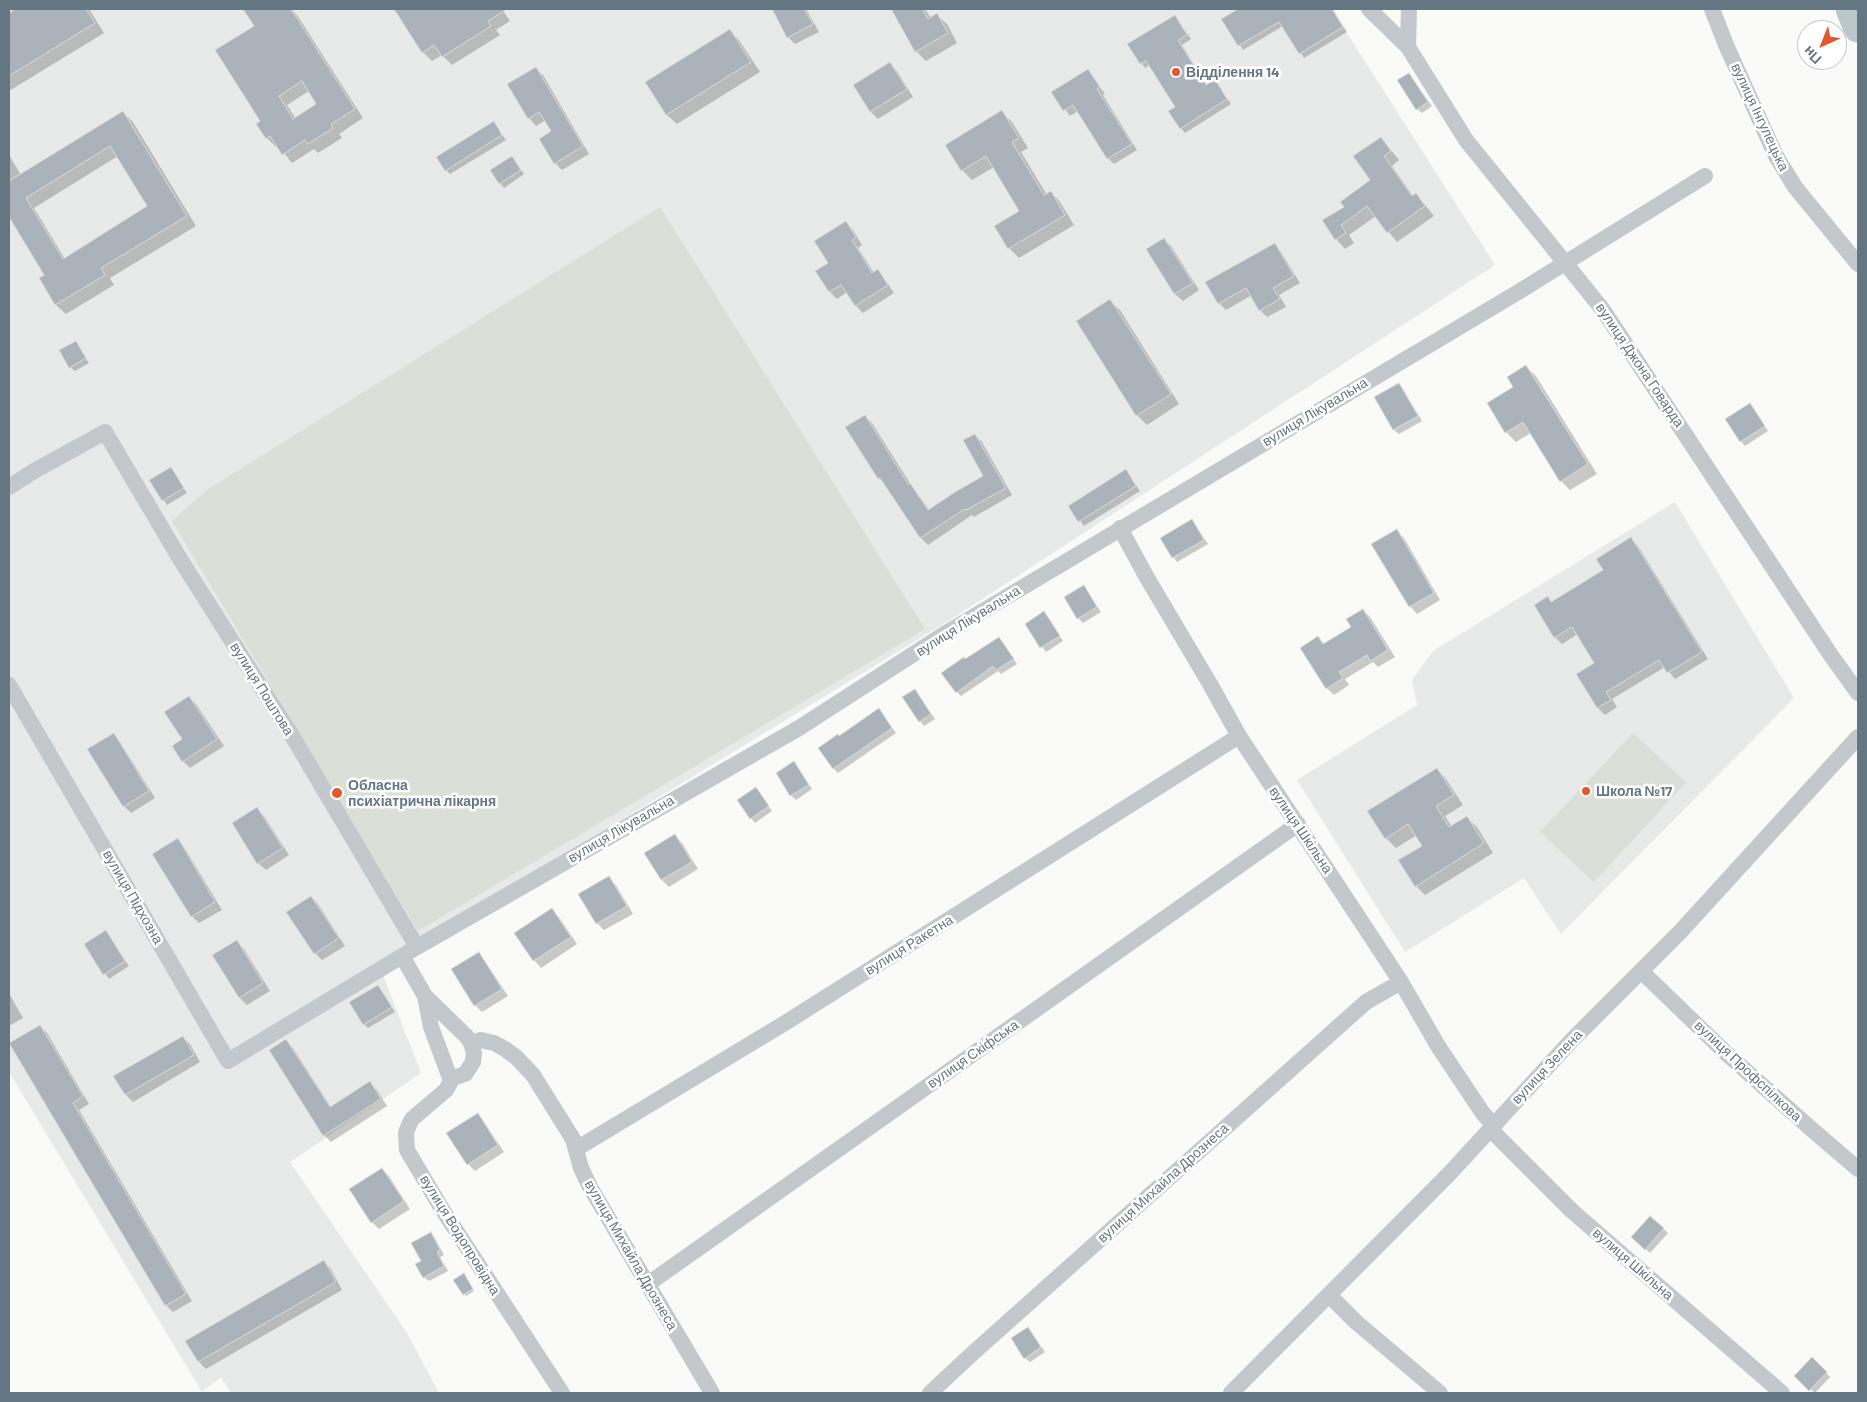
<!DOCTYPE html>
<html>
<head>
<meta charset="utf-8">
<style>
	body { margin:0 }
	#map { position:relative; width:1867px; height:1402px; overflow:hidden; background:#fafaf8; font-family:Barlow,sans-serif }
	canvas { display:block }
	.frame { position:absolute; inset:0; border:10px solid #657683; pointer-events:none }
	.north { position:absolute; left:1797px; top:20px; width:50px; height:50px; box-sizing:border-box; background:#fff; border:1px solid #c1c8cd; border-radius:50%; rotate:224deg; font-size:14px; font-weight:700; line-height:20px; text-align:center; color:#657683 }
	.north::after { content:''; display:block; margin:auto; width:18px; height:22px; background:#e4572e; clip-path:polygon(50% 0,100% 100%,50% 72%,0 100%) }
</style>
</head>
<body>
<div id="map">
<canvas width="1867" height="1402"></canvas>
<div class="frame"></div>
<div class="north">Пн</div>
</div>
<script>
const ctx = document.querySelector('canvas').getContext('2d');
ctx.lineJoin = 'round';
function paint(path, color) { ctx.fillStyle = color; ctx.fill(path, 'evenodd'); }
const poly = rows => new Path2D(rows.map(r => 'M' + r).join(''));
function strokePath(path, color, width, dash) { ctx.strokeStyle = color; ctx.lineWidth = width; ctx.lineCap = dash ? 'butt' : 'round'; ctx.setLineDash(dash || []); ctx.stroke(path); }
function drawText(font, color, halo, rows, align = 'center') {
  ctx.font = font + ' Barlow,sans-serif'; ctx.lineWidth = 5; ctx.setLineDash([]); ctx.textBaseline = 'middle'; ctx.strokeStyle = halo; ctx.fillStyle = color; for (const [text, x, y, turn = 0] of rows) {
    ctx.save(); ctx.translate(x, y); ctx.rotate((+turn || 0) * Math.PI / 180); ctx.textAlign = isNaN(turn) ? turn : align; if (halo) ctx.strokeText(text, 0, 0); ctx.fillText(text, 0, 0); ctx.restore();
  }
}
paint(poly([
	[9,9,1286,9,1290,15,1288,36,1299,54,1343,27,1495,265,950,620,380,967,421,1073,290,1162,407,1333,439,1393,231,1393,221,1377,202,1392,9,1072],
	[1675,502,1794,698,1561,934,1524,878,1405,952,1297,780,1417,705,1412,680,1433,651]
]), '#e8e9e9');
paint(poly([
	[660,207,925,629,418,931,172,521,207,490],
	[1633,733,1686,782,1594,882,1540,832]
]), '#dadfd7');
paint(poly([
	[18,9,89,9,104,33,9,91,9,14],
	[244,9,291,9,297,15,363,118,339,134,342,138,318,153,314,149,292,163,278,146,276,147,267,138,262,121,255,26],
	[309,91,318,105,296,119,287,105],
	[399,9,502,9,510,21,496,30,500,35,452,65,442,55,432,61,423,52,396,10],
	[773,9,806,9,819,32,795,44,788,37],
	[892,9,925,9,931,18,937,15,947,24,957,43,926,61,916,51],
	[1241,9,1333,9,1347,32,1304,58,1283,26,1243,50,1223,19],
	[1175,16,1191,39,1182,45,1207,86,1215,81,1231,104,1185,133,1181,128,1176,107,1150,65,1145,68,1129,44],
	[729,30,739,40,760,72,677,124,667,115,647,82],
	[890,64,897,71,913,97,878,119,871,112,855,86],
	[535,68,543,75,589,154,562,170,555,163,553,131,546,120,536,126,529,118,508,84],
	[1087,70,1105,94,1103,95,1137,150,1114,164,1108,158,1078,111,1070,116,1053,93],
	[1409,74,1432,106,1422,113,1417,109],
	[1002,112,1012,122,1028,148,1021,152,1047,195,1051,192,1060,202,1074,225,1019,258,1009,248,996,226,1021,211,994,167,972,180,962,170,947,145],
	[123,113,133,122,196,226,110,278,114,285,66,314,56,305,40,279,46,276,9,215,9,155,21,175],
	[118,156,149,207,65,259,34,208],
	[493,122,506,140,450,174,446,170],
	[1381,138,1399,160,1392,166,1413,196,1416,194,1434,216,1397,242,1376,216,1349,235,1354,243,1345,249,1336,239,1345,207,1372,181],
	[512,158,524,174,504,188,500,183],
	[846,223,853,230,862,245,858,248,874,273,877,271,884,278,894,293,863,313,856,306,847,292,837,299,830,292,830,264],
	[1164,239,1171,246,1199,290,1183,301,1175,294,1148,249],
	[1274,245,1281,252,1300,283,1279,295,1286,307,1267,317,1260,310,1252,295,1226,310,1219,303],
	[1110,301,1120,310,1179,404,1147,425,1137,415,1078,322],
	[75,342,89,363,75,371,70,367],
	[1526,367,1536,376,1597,474,1570,490,1561,481,1531,433,1516,442,1506,432,1514,388],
	[1399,385,1403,389,1422,421,1399,434,1394,430,1376,398],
	[1750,405,1768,431,1745,446,1741,441],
	[865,416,872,423,911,485,930,511,985,476,975,435,982,442,1012,495,974,517,972,515,928,545,921,538,886,485,879,478],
	[171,469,187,493,167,505,151,481],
	[1126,471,1140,491,1084,526,1070,506],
	[1192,520,1208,544,1177,562,1161,538],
	[1396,531,1404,538,1440,600,1417,614,1410,606],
	[1631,539,1638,546,1708,659,1675,679,1665,667,1612,699,1617,707,1605,715,1598,708,1578,674,1596,663,1578,634,1562,644,1555,637,1548,598,1553,603,1605,571],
	[1084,587,1101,612,1083,623,1078,618],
	[1363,610,1370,617,1395,657,1378,667,1373,662,1345,679,1349,685,1334,695,1327,688,1318,638,1325,644,1352,627],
	[1048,617,1063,641,1046,652,1026,624],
	[999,638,1017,664,1001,674,998,671,961,696,957,692,965,660],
	[915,690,935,719,924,726,920,721],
	[189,697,196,704,224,746,190,768,183,761,184,740],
	[879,710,896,733,838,773,834,769,839,737],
	[113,734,120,742,155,798,131,813,124,806],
	[794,763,812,789,796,800,791,795],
	[1437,769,1446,779,1463,805,1445,816,1452,827,1467,818,1477,827,1493,853,1425,895,1416,886,1424,846,1417,835,1396,848,1386,838],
	[756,789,772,811,755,823,738,801],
	[257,809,264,816,289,855,266,870,258,863,233,824],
	[675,836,682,843,698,869,669,887,662,880],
	[177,840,184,847,222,910,199,923,192,916],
	[609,878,616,885,633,914,604,930,597,923],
	[311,897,318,904,345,946,322,960,315,953,288,912],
	[552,910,559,917,577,944,541,968,534,960],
	[106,932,129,966,109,979,86,945],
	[237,942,244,949,270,991,247,1005,240,998,214,956],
	[478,954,485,961,508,996,482,1012,475,1005],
	[378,986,395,1012,368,1028,364,1024],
	[9,993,23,1018,9,1026],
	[40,1026,47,1033,89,1104,79,1110,192,1301,173,1312,166,1305,11,1044],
	[183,1037,190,1044,200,1062,133,1102,126,1095,115,1077],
	[286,1041,293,1048,331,1107,369,1083,377,1090,387,1106,331,1142,324,1135],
	[477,1114,484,1122,504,1152,475,1171,468,1164],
	[382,1169,389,1176,410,1209,379,1229,372,1222],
	[1650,1217,1668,1233,1650,1253,1633,1237],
	[430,1234,435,1238,444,1255,440,1257,448,1271,429,1281,424,1277,423,1261],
	[324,1262,331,1269,342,1290,206,1369,199,1362,186,1342],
	[465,1277,474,1291,466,1296,455,1280],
	[1028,1329,1045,1352,1030,1362,1025,1358],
	[1812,1359,1830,1377,1815,1393,1796,1376]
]), '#0003');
strokePath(poly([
	[1850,9,1858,28]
]), '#bbc7cb', 29);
const building = poly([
	[15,9,86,9,95,23,9,76,9,13,15,9],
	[243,9,291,9,355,109,331,124,333,128,308,144,305,140,282,155,270,136,266,139,256,124,260,121,215,50,254,26,243,9],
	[302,81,316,104,293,119,279,96,302,81],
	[394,9,507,9,488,21,491,26,442,57,434,45,422,53,394,9],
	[772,9,804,9,813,24,787,38,772,9],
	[891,9,922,9,928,19,937,13,948,33,915,52,891,9],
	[1238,9,1332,9,1343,27,1299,54,1279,22,1238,46,1221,19,1238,9],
	[1175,15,1187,35,1178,40,1206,85,1215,79,1227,99,1180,129,1168,111,1175,107,1146,61,1140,64,1127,44,1175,15],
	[730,29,751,62,666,115,645,82,730,29],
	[890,62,907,89,870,112,853,85,890,62],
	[536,67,583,146,554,164,539,139,551,131,539,112,528,119,507,84,536,67],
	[1088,69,1100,87,1097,89,1132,144,1107,159,1073,105,1063,111,1051,92,1088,69],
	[1409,73,1428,102,1416,110,1397,80,1409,73],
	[1002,110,1019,138,1012,142,1044,195,1051,191,1065,215,1008,249,994,226,1019,211,986,156,961,171,945,145,1002,110],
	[123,111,187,216,101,268,105,275,55,305,39,278,44,275,9,217,9,181,123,111],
	[110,146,147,206,63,259,26,198,110,146],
	[494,121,502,135,445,171,436,157,494,121],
	[1381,137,1391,151,1384,156,1412,196,1416,193,1425,206,1387,233,1367,206,1341,225,1346,233,1335,240,1322,220,1344,207,1340,202,1370,180,1353,156,1381,137],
	[512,156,521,170,499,184,490,170,512,156],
	[846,221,856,237,852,240,872,273,878,269,888,285,855,306,841,285,829,292,815,271,828,263,814,241,846,221],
	[1164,238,1193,283,1174,294,1146,249,1164,238],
	[1275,243,1294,276,1273,288,1280,299,1259,311,1246,288,1218,304,1205,282,1275,243],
	[1110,299,1171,394,1136,416,1076,321,1110,299],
	[76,341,86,358,69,368,59,350,76,341],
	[1526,365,1588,464,1560,482,1523,422,1505,433,1487,403,1513,387,1507,377,1526,365],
	[1399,383,1418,416,1393,430,1374,397,1399,383],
	[1750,403,1765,426,1740,442,1725,419,1750,403],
	[865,415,908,484,910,483,928,510,955,492,983,476,963,440,975,434,1006,488,966,510,965,509,920,538,880,478,878,479,845,427,865,415],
	[171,467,184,488,162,501,149,480,171,467],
	[1126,469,1136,486,1078,522,1068,506,1126,469],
	[1192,519,1204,540,1172,558,1160,538,1192,519],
	[1397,529,1434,593,1409,607,1371,544,1397,529],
	[1631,537,1702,652,1667,673,1659,660,1606,692,1611,700,1597,708,1576,674,1594,663,1572,627,1554,638,1534,605,1548,596,1551,602,1603,570,1596,559,1631,537],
	[1084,585,1097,607,1077,619,1064,597,1084,585],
	[1363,609,1388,650,1370,661,1367,655,1339,672,1343,678,1326,689,1300,648,1318,636,1323,644,1351,627,1346,619,1363,609],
	[1044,611,1060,636,1040,648,1025,624,1044,611],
	[999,637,1014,659,996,670,993,666,956,693,941,673,964,657,965,659,999,637],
	[915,689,931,714,919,722,902,697,915,689],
	[189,696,217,739,182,762,172,746,182,739,164,712,189,696],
	[879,708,892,728,833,769,818,748,838,734,839,736,879,708],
	[114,733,149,791,123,807,87,749,114,733],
	[794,761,809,785,790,796,776,773,794,761],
	[1437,768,1454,795,1436,806,1449,827,1467,816,1484,843,1415,887,1398,860,1422,846,1408,824,1385,839,1367,811,1437,768],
	[756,787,769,806,750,819,737,800,756,787],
	[257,807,283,848,257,864,232,823,257,807],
	[675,834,692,862,661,880,644,853,675,834],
	[178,838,215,902,191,917,152,854,178,838],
	[609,876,627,906,596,924,578,894,609,876],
	[311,896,339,938,314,954,286,912,311,896],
	[552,908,571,937,533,961,514,933,552,908],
	[106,930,125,961,103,975,84,944,106,930],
	[237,940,263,983,239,998,212,955,237,940],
	[479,952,502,989,474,1006,451,969,479,952],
	[378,985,392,1007,363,1025,349,1002,378,985],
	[40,1025,83,1096,73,1103,186,1294,165,1306,9,1043,40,1025],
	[183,1036,194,1055,125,1095,113,1076,183,1036],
	[286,1039,330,1107,370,1081,381,1099,323,1136,269,1050,286,1039],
	[478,1113,498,1145,467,1165,446,1133,478,1113],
	[382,1168,404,1201,371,1223,349,1189,382,1168],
	[1650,1216,1664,1228,1645,1250,1631,1237,1650,1216],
	[431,1232,440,1250,437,1252,444,1266,423,1278,415,1264,421,1261,411,1243,431,1232],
	[324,1260,336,1282,198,1362,185,1341,324,1260],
	[464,1273,473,1289,463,1295,453,1280,464,1273],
	[1028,1327,1041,1347,1024,1359,1011,1338,1028,1327],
	[1812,1357,1827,1372,1809,1391,1794,1376,1812,1357]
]);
paint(building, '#aab3b9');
strokePath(building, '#dcdcda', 1);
strokePath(poly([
	[1369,9,1408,47,1466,140,1603,310,1830,654,1858,693],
	[1712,9,1726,45,1776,156,1795,187,1858,264],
	[1408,47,1409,9],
	[9,487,34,471,105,432,180,559,291,734,417,947],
	[1120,528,1146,576,1210,684,1239,736,1401,982,1438,1046,1482,1112,1493,1125],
	[9,685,228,1061,417,947,799,728,946,633,1520,291,1705,176],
	[402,956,425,996,431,1027,450,1078,450,1083,446,1090,412,1119,409,1125,406,1133,407,1150,442,1209,562,1393],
	[1641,971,1727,1054,1809,1127,1858,1169],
	[425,996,467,1037,471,1043,474,1053,473,1062,465,1074,450,1079],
	[471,1043,481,1040,494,1043,505,1049,516,1057,533,1075,573,1139,581,1168,590,1187,712,1393],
	[1490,1129,1572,1211,1782,1393],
	[576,1149,785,1023,1239,736],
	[648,1284,1298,824],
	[1329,1295,1356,1322,1440,1393],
	[930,1393,973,1353,1366,1002,1401,982],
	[1231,1393,1450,1173,1572,1040,1680,932,1858,737]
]), '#c3c8cc', 16);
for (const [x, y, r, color] of [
	[1176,72,5,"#e4572e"],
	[1586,791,5,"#e4572e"],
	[337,793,6,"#e4572e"]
]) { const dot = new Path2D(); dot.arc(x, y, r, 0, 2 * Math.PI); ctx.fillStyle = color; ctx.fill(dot); strokePath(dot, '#fff', 2); }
drawText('bold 14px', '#657683', '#fff', [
	["Відділення 14",1186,72],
	["Обласна",348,785],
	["психіатрична лікарня",348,801],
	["Школа №17",1596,791]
], 'left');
drawText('14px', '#657683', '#fff', [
	["вулиця Інгулецька",1760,117,65],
	["вулиця Джона Говарда",1640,365,56],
	["вулиця Лікувальна",1315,412,-31],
	["вулиця Лікувальна",968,621,-32],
	["вулиця Поштова",262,689,58],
	["вулиця Лікувальна",621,829,-30],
	["вулиця Шкільна",1301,830,56],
	["вулиця Підхозна",133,897,60],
	["вулиця Ракетна",909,945,-32],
	["вулиця Скіфська",973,1054,-35],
	["вулиця Зелена",1547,1067,-47],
	["вулиця Профспілкова",1748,1071,43],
	["вулиця Михайла Дрознеса",1163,1183,-42],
	["вулиця Водопровідна",460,1235,58],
	["вулиця Михайла Дрознеса",631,1255,60],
	["вулиця Шкільна",1633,1264,41]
]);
</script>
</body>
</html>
